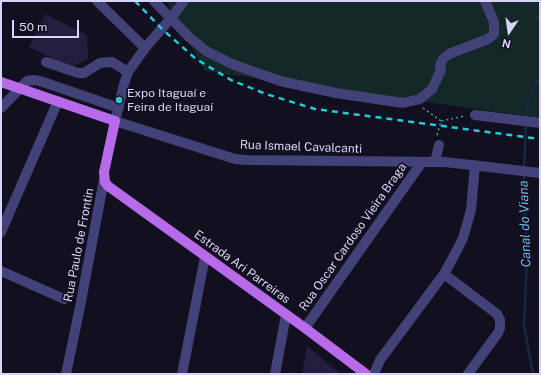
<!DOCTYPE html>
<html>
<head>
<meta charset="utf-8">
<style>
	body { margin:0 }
	#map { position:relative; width:541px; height:375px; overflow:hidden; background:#12101f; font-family:"Public Sans",sans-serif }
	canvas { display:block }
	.frame { position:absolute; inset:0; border:2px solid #d8d4f9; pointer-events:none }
	.north { position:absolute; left:489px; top:12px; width:40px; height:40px; -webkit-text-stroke:3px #12101f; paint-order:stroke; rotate:193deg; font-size:11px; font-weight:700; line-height:16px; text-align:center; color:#d8d4f9 }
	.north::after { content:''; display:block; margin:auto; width:14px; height:18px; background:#d8d4f9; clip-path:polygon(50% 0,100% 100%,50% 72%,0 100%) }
	.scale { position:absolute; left:12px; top:20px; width:67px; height:18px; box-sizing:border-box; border:2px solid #d8d4f9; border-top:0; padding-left:5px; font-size:12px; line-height:14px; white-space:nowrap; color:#d8d4f9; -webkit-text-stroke:3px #12101f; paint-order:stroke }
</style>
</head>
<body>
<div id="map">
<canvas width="541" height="375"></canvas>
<div class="frame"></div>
<div class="north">N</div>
<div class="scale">50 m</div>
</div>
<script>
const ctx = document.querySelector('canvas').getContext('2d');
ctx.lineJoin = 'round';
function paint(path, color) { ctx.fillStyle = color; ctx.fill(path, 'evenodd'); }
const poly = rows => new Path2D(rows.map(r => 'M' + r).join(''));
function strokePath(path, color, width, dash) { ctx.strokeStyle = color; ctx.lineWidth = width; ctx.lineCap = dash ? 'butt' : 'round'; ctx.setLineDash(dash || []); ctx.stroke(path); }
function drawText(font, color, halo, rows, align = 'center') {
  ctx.font = font + ' "Public Sans",sans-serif'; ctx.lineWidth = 3.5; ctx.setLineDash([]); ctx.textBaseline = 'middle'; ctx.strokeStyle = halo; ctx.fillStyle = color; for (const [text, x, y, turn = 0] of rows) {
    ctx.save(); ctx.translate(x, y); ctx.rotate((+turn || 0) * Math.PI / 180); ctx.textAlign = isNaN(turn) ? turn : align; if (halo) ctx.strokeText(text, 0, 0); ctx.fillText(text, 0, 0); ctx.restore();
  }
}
paint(poly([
	[166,1,540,1,540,118,205,71]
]), '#142827');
strokePath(poly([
	[526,1,540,21],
	[526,119,526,110,531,95,540,75],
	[524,169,526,124],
	[524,174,527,259,524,325,533,374]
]), '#162943', 2.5);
paint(poly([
	[45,14,87,35,88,59,70,67,29,47],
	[307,346,341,374,302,374]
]), '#241e3e');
strokePath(poly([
	[423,108,441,121],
	[437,135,441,121,465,116]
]), '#3ea39a', 1.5, [2, 3]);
strokePath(poly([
	[97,1,145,48],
	[154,1,189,37,206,51,232,64,280,81,336,93,403,103,420,99,432,89,441,70,440,65,443,59,449,54,488,39,494,34,494,22,485,1],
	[184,1,171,18,145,48,128,72,124,84,115,121,235,159,246,160,445,162,540,173],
	[46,62,78,73,84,73,100,63,112,62,128,72],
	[1,108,27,81,33,80,40,81,119,108],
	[475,115,540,123],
	[435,162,439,145],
	[1,232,58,101],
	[1,271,64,299],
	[444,274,497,314,500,320,500,328,498,333,468,374],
	[305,328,422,162],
	[66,374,80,307,104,179],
	[182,374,205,257],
	[275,374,286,315],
	[374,374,380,360,444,274,455,254,463,238,471,210,475,165]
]), '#424178', 10);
strokePath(poly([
	[1,82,115,121,104,172,105,182,108,186,305,328,366,374]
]), '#b76aea', 10);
strokePath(poly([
	[135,1,162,29,196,59,231,80,266,94,315,109,540,139]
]), '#1fccda', 2.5, [6, 5]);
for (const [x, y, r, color] of [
	[119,100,4,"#1fccda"]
]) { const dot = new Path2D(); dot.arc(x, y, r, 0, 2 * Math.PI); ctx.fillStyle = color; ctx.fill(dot); strokePath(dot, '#12101f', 1.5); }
drawText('12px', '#d8d4f9', '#12101f', [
	["Expo Itaguaí e",127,93],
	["Feira de Itaguaí",127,107]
], 'left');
drawText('12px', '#d8d4f9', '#12101f', [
	["Rua Ismael Cavalcanti",301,147,2],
	["Rua Oscar Cardoso Vieira Braga",353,237,-55],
	["Rua Paulo de Frontin",79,245,-79],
	["Estrada Ari Parreiras",242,267,36]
]);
drawText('italic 13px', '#70b5eb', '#12101f', [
	["Canal do Viana",525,224,-92]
]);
</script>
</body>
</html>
